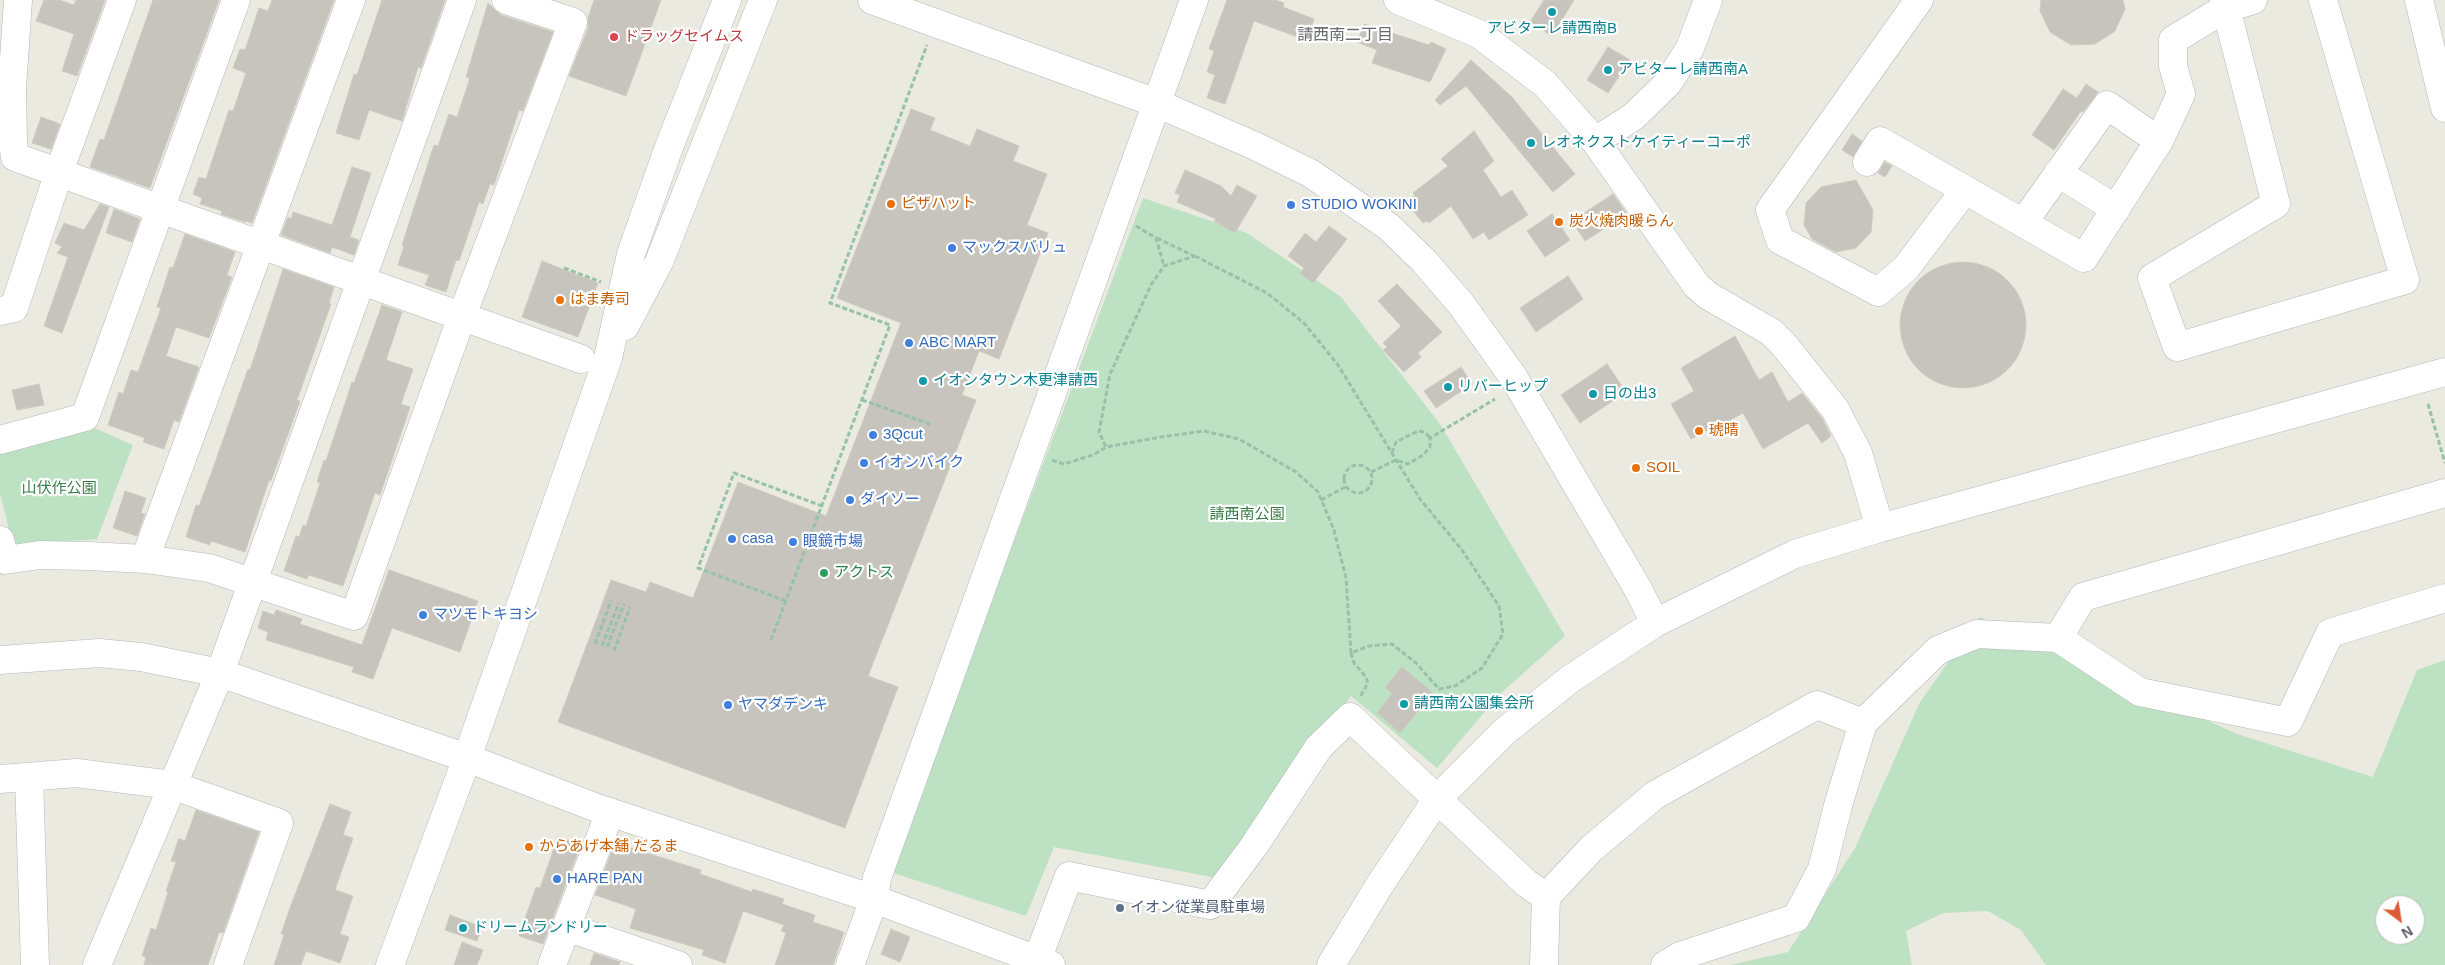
<!DOCTYPE html>
<html>
<head>
<meta charset="utf-8">
<style>
	body { margin:0 }
	#map { position:relative; width:2445px; height:965px; overflow:hidden; background:#eaeae0; font-family:Helvetica,sans-serif }
	canvas { display:block }
	.north { position:absolute; left:2375px; top:895px; width:50px; height:50px; box-sizing:border-box; background:#fff; border:1px solid #bcbdbf; border-radius:50%; rotate:149deg; font-size:14px; font-weight:700; line-height:20px; text-align:center; color:#585b60 }
	.north::after { content:''; display:block; margin:auto; width:18px; height:22px; background:#db5c35; clip-path:polygon(50% 0,100% 100%,50% 72%,0 100%) }
</style>
</head>
<body>
<div id="map">
<canvas width="2445" height="965"></canvas>
<div class="north">N</div>
</div>
<script>
const ctx = document.querySelector('canvas').getContext('2d');
ctx.lineJoin = 'round';
function paint(path, color) { ctx.fillStyle = color; ctx.fill(path, 'evenodd'); }
const poly = rows => new Path2D(rows.map(r => 'M' + r).join(''));
function strokePath(path, color, width, dash) { ctx.strokeStyle = color; ctx.lineWidth = width; ctx.lineCap = dash ? 'butt' : 'round'; ctx.setLineDash(dash || []); ctx.stroke(path); }
function drawText(font, color, halo, rows, align = 'center') {
  ctx.font = font + ' Helvetica,"Noto Sans JP",sans-serif'; ctx.lineWidth = 4.5; ctx.setLineDash([]); ctx.textBaseline = 'middle'; ctx.strokeStyle = halo; ctx.fillStyle = color; for (const [text, x, y, turn = 0] of rows) {
    ctx.save(); ctx.translate(x, y); ctx.rotate((+turn || 0) * Math.PI / 180); ctx.textAlign = isNaN(turn) ? turn : align; if (halo) ctx.strokeText(text, 0, 0); ctx.fillText(text, 0, 0); ctx.restore();
  }
}
paint(poly([
	[1143,198,1247,233,1341,297,1440,424,1565,636,1500,694,1437,768,1351,696,1284,784,1222,879,1054,847,1026,916,890,872],
	[92,427,133,445,97,539,13,545,0,493,0,450],
	[1980,617,2237,734,2373,777,2417,670,2445,660,2445,965,2046,965,2021,930,1988,911,1943,913,1906,931,1912,965,1730,965,1788,952,1855,848,1920,702],
	[2385,905,2415,905,2415,935,2385,935]
]), '#bde1c3');
const building = poly([
	[44,0,59,0,74,5,76,0,105,0,77,76,62,71,74,34,36,21,44,0],
	[153,0,219,0,150,188,90,167,100,139,104,140,153,0],
	[272,0,334,0,252,223,245,221,245,222,221,214,222,211,200,204,202,198,193,194,199,177,206,179,229,110,233,111,246,73,233,68,240,49,245,50,259,8,268,11,272,0],
	[382,0,445,0,421,68,418,67,402,121,369,110,359,140,336,133,354,74,357,75,382,0],
	[594,0,661,0,626,96,569,76,588,28,588,18,594,0],
	[1227,0,1275,0,1284,3,1283,7,1314,19,1306,40,1254,21,1225,104,1207,98,1215,75,1207,72,1214,51,1209,49,1227,0],
	[1544,0,1574,0,1552,36,1530,22,1544,0],
	[2041,0,2123,0,2125,9,2115,31,2095,44,2071,45,2050,32,2040,11,2041,0],
	[488,3,501,15,553,32,523,111,519,110,494,185,490,184,483,204,479,202,459,261,456,260,446,292,425,285,429,275,398,265,404,246,402,245,434,145,438,146,449,114,457,117,470,78,466,77,488,3],
	[1364,24,1429,45,1431,42,1446,49,1430,82,1372,63,1377,50,1357,42,1364,24],
	[1608,47,1630,60,1608,93,1587,80,1608,47],
	[1471,60,1511,96,1575,174,1553,192,1466,86,1440,105,1435,100,1471,60],
	[2086,84,2098,92,2083,112,2081,111,2054,150,2032,135,2063,89,2077,98,2086,84],
	[911,109,935,118,930,130,970,146,977,129,1019,146,1013,161,1047,174,1027,225,1048,233,999,359,979,351,962,395,976,400,868,676,898,687,845,828,558,722,611,580,646,592,650,582,693,598,738,482,826,516,901,323,837,298,911,109],
	[41,117,60,124,51,149,32,143,41,117],
	[1474,131,1494,161,1483,170,1501,197,1512,190,1528,215,1489,240,1484,232,1473,239,1451,206,1429,223,1427,221,1423,223,1406,202,1415,195,1413,193,1448,166,1441,159,1474,131],
	[1852,134,1862,141,1853,157,1842,150,1852,134],
	[1885,162,1892,166,1885,177,1878,173,1885,162],
	[352,167,371,173,350,237,359,240,354,255,332,247,330,253,281,235,288,217,291,219,293,212,332,225,352,167],
	[1185,170,1221,186,1231,196,1237,185,1257,196,1235,233,1214,221,1216,219,1177,202,1180,195,1175,193,1185,170],
	[1856,180,1873,210,1871,232,1856,248,1836,252,1812,239,1804,225,1806,203,1821,187,1856,180],
	[1613,194,1627,214,1585,241,1572,221,1613,194],
	[100,204,109,207,62,333,44,326,68,257,57,253,62,247,55,243,64,223,84,230,100,204],
	[114,209,140,219,132,242,106,233,114,209],
	[1552,214,1570,240,1545,257,1527,231,1552,214],
	[1329,226,1347,239,1313,283,1300,273,1304,268,1288,256,1305,233,1316,242,1329,226],
	[185,234,235,252,227,275,232,277,209,338,176,327,166,356,199,367,179,422,174,420,164,449,143,442,145,438,108,425,119,392,123,394,131,370,138,372,161,308,157,307,170,267,173,268,185,234],
	[542,261,598,283,578,337,522,317,542,261],
	'1900 325a63 63 0 1 1 126 0a63 63 0 1 1-126 0Z',
	[283,269,334,287,329,303,331,304,297,400,300,401,291,426,271,481,269,480,245,552,211,541,210,545,186,537,196,505,199,506,211,474,248,369,250,370,283,269],
	[1568,276,1583,299,1536,332,1520,308,1568,276],
	[1397,284,1442,332,1418,353,1421,357,1404,372,1383,350,1387,347,1383,343,1401,326,1378,301,1397,284],
	[382,305,402,312,386,360,413,369,401,404,410,407,380,495,375,493,343,586,309,575,307,579,284,571,296,536,299,537,303,525,306,526,320,483,317,482,324,460,326,461,352,382,354,383,382,305],
	[1735,336,1759,380,1772,372,1788,402,1802,393,1822,418,1831,436,1822,443,1808,423,1763,449,1743,413,1712,430,1711,428,1691,439,1671,404,1694,391,1681,368,1735,336],
	[1607,364,1626,392,1580,423,1561,395,1607,364],
	[1461,367,1472,384,1436,408,1424,391,1461,367],
	[39,384,44,405,17,410,12,390,39,384],
	[125,491,146,498,141,513,145,514,137,536,113,528,125,491],
	[389,570,478,601,460,652,392,628,373,679,352,672,354,667,266,640,268,632,258,628,263,611,274,615,276,610,302,619,300,624,362,645,389,570],
	[1402,667,1433,693,1400,733,1377,713,1392,694,1385,687,1402,667],
	[330,804,351,812,343,835,353,838,335,890,353,896,340,934,349,937,340,963,306,951,301,965,274,965,284,935,281,934,291,905,330,804],
	[196,810,259,832,223,933,219,932,208,965,144,965,146,957,142,956,151,928,156,930,168,892,166,891,176,862,171,861,179,838,185,841,196,810],
	[558,837,581,844,543,944,519,936,536,887,540,888,558,837],
	[615,843,701,870,700,874,752,892,753,889,784,899,782,904,815,915,813,922,844,932,833,965,775,965,786,933,781,931,784,925,743,911,725,963,702,955,704,950,630,928,636,909,595,895,615,843],
	[450,915,482,927,477,941,445,930,450,915],
	[891,929,910,937,900,962,881,954,891,929],
	[462,942,483,950,477,965,454,965,462,942],
	[594,953,620,962,619,965,590,965,594,953]
]);
paint(building, '#c6c4bd');
strokePath(building, '#ceccbf', 1);
const minor = poly([
	[18,0,12,88,13,142,15,157,581,359],
	[872,0,1156,103,1253,145,1310,173,1389,227,1424,261,1461,304,1514,378,1638,589,1655,623],
	[1398,0,1479,34,1545,84,1595,141,1696,285,1707,295,1771,332,1784,345,1835,409,1858,453,1880,528],
	[1919,0,1770,210,1780,240,1878,292,1906,268,1965,190],
	[2224,0,2276,204,2152,278,2177,347,2405,280,2323,0],
	[2419,0,2445,108],
	[1595,141,1633,117,1668,83,1690,48,1708,0],
	[1867,162,1880,141,2084,258,2159,141,2181,94,2173,66,2173,40,2226,8,2253,0],
	[2058,173,2116,209],
	[2023,223,2107,105,2159,141],
	[0,311,14,308,59,172,122,0],
	[625,326,659,262,763,0],
	[0,440,85,417,236,0],
	[0,540,5,560,40,555,89,556,145,559,209,568,354,616,462,316,573,22,506,0],
	[145,559,351,0],
	[2058,638,2083,597,2445,493],
	[0,660,99,653,141,657,220,673,467,758,597,808,874,899,1051,965],
	[29,778,35,965],
	[0,779,77,773,172,785,279,823,228,965],
	[566,927,678,965],
	[1037,960,1069,876,1210,905,1254,846,1319,747,1350,717,1526,883,1546,897],
	[97,965,220,673,462,0],
	[390,965,467,758,608,358,631,254,669,147,727,0],
	[552,965,610,812],
	[850,965,874,899,877,878,1194,0],
	[1331,965,1379,886,1437,799,1505,731,1569,680,1655,623,1795,554,1880,528,2445,372],
	[1544,965,1546,897,1591,849,1655,795,1817,705,1863,723],
	[1665,965,1680,956,1796,918,1822,869,1839,802,1863,723,1938,650,1977,634,2058,638,2140,692,2288,722,2330,633,2445,598]
]);
strokePath(minor, '#b5b7bc', 29);
strokePath(poly([
	[1136,226,1156,238,1164,266],
	[1157,238,1194,256],
	[1195,256,1267,293,1304,323,1338,365,1420,499,1462,550,1499,606,1503,634,1482,668,1455,686,1439,689,1416,663,1392,644,1369,646,1351,653,1346,578,1334,530,1318,492,1296,472,1239,439,1204,431,1161,437,1106,447,1099,432,1110,374,1151,285,1164,266,1195,256],
	[564,268,601,282],
	[862,400,930,424],
	[2428,404,2445,463],
	[1392,453,1396,442,1418,431,1425,432,1430,438],
	[1052,460,1064,464,1093,455,1106,447],
	'1344 479a14 14 0 1 1 28 0a14 14 0 1 1-28 0Z',
	[1371,472,1396,460,1408,464,1423,455,1430,447,1430,438,1495,399],
	[1321,500,1345,487],
	[786,601,698,568,734,473,822,506],
	[771,640,890,325,830,303,927,45],
	[595,644,611,601],
	[602,646,619,603],
	[607,647,624,604],
	[614,651,630,607],
	[1351,653,1354,663,1366,677,1368,683,1360,697]
]), '#97c1a9', 3, [5, 2.5]);
strokePath(minor, '#fff', 28);
for (const [x, y, r, color] of [
	[1552,12,5,"#0f9aa8"],
	[614,37,5,"#e0444e"],
	[1608,70,5,"#0f9aa8"],
	[1531,143,5,"#0f9aa8"],
	[891,204,5,"#e8710a"],
	[1291,205,5,"#3f7fe0"],
	[1559,222,5,"#e8710a"],
	[952,248,5,"#3f7fe0"],
	[560,300,5,"#e8710a"],
	[909,343,5,"#3f7fe0"],
	[923,381,5,"#0f9aa8"],
	[1448,387,5,"#0f9aa8"],
	[1593,394,5,"#0f9aa8"],
	[1699,431,5,"#e8710a"],
	[873,435,5,"#3f7fe0"],
	[864,463,5,"#3f7fe0"],
	[1636,468,5,"#e8710a"],
	[850,500,5,"#3f7fe0"],
	[732,539,5,"#3f7fe0"],
	[793,542,5,"#3f7fe0"],
	[824,573,5,"#2e9e5b"],
	[423,615,5,"#3f7fe0"],
	[1404,704,5,"#0f9aa8"],
	[728,705,5,"#3f7fe0"],
	[529,847,5,"#e8710a"],
	[557,879,5,"#3f7fe0"],
	[1120,908,5,"#5c6f8a"],
	[463,928,5,"#0f9aa8"]
]) { const dot = new Path2D(); dot.arc(x, y, r, 0, 2 * Math.PI); ctx.fillStyle = color; ctx.fill(dot); strokePath(dot, '#fff', 2); }
drawText('15px', '#0d838f', '#fff', [
	["アビターレ請西南B",1552,29,"center"],
	["アビターレ請西南A",1618,70],
	["レオネクストケイティーコーポ",1541,143],
	["イオンタウン木更津請西",933,381],
	["リバーヒップ",1458,387],
	["日の出3",1603,394],
	["請西南公園集会所",1414,704],
	["ドリームランドリー",473,928]
], 'left');
drawText('15px', '#be3a42', '#fff', [
	["ドラッグセイムス",624,37]
], 'left');
drawText('15px', '#c56008', '#fff', [
	["ピザハット",901,204],
	["炭火焼肉暖らん",1569,222],
	["はま寿司",570,300],
	["琥晴",1709,431],
	["SOIL",1646,468],
	["からあげ本舗 だるま",539,847]
], 'left');
drawText('15px', '#366cbe', '#fff', [
	["STUDIO WOKINI",1301,205],
	["マックスバリュ",962,248],
	["ABC MART",919,343],
	["3Qcut",883,435],
	["イオンバイク",874,463],
	["ダイソー",860,500],
	["casa",742,539],
	["眼鏡市場",803,542],
	["マツモトキヨシ",433,615],
	["ヤマダデンキ",738,705],
	["HARE PAN",567,879]
], 'left');
drawText('15px', '#397e47', '#fff', [
	["山伏作公園",59,489],
	["請西南公園",1247,515]
]);
drawText('15px', '#27864d', '#fff', [
	["アクトス",834,573]
], 'left');
drawText('15px', '#4e5e75', '#fff', [
	["イオン従業員駐車場",1130,908]
], 'left');
drawText('16px', '#6a6c72', '#fff', [
	["請西南二丁目",1345,36]
]);
</script>
</body>
</html>
